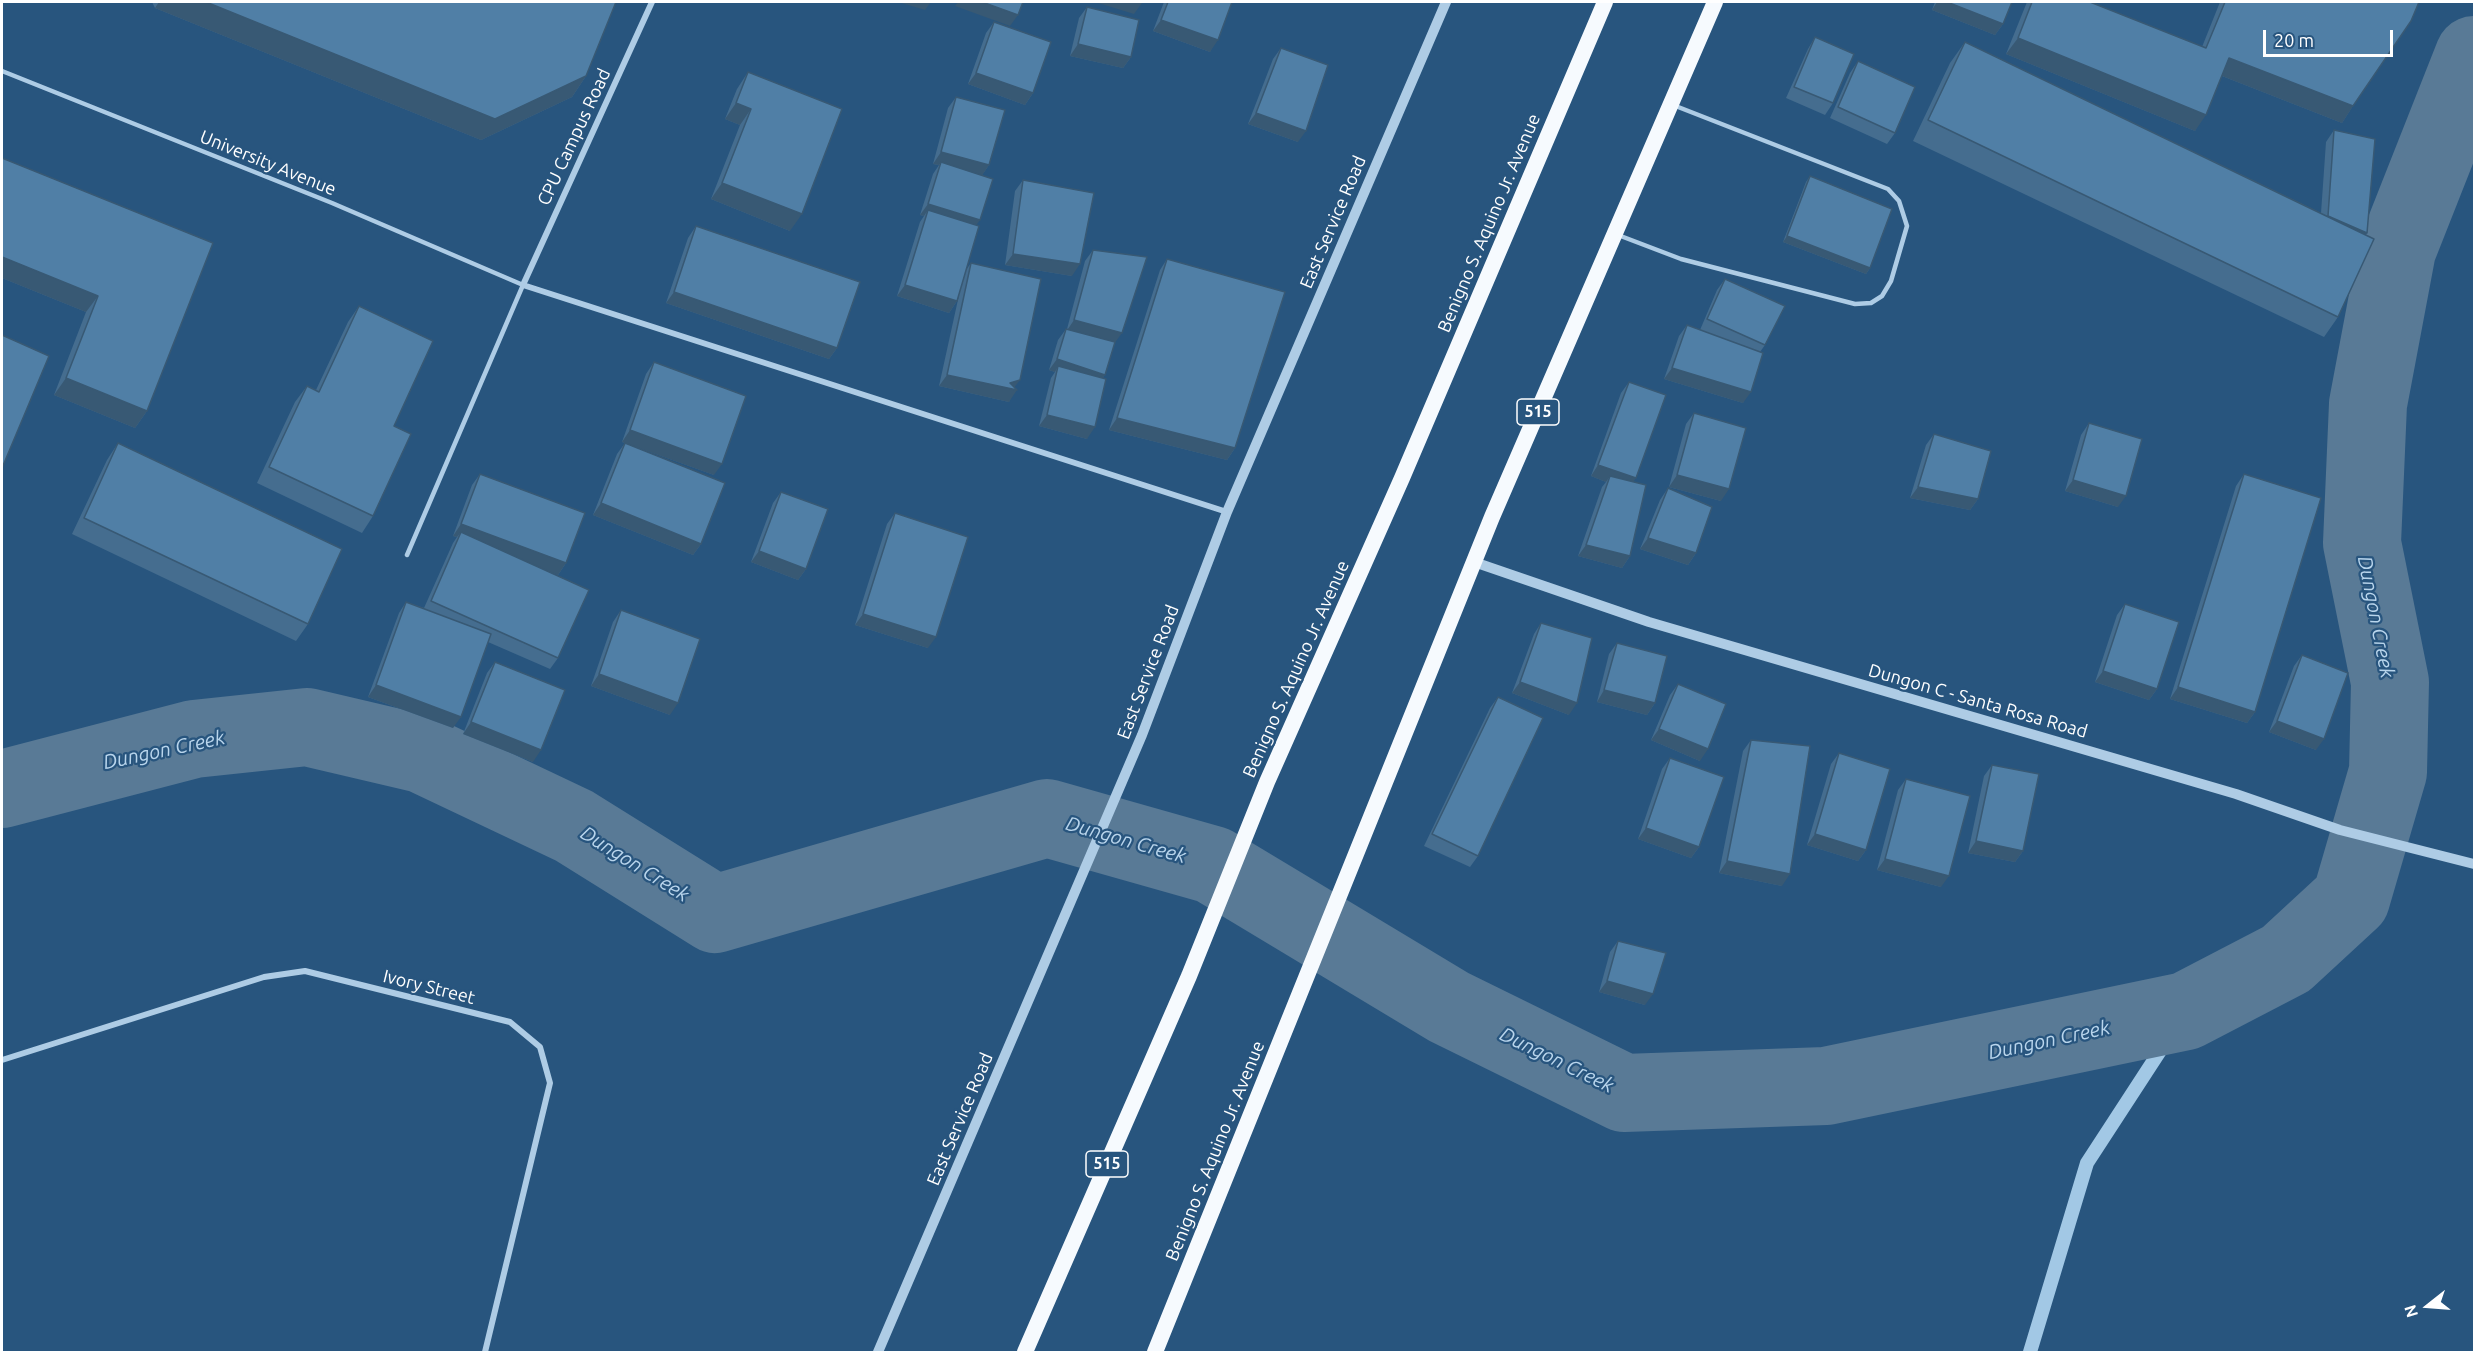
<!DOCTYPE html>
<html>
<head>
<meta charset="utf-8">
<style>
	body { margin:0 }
	#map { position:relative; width:2476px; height:1354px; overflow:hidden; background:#28557e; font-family:Ubuntu,sans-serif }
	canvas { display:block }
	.frame { position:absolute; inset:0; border:3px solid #fff; pointer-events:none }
	.north { position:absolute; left:2398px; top:1276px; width:60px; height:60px; -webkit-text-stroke:4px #28557e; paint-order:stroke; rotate:253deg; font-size:16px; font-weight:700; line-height:24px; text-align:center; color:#fff }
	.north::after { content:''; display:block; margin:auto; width:21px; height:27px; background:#fff; clip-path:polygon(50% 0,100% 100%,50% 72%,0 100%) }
	.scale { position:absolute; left:2263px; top:30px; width:130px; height:27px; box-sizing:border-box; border:3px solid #fff; border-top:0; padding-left:8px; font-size:18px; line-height:21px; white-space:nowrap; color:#fff; -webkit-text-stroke:4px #28557e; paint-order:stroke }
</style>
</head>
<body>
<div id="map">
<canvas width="2476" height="1354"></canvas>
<div class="frame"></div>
<div class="north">N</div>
<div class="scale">20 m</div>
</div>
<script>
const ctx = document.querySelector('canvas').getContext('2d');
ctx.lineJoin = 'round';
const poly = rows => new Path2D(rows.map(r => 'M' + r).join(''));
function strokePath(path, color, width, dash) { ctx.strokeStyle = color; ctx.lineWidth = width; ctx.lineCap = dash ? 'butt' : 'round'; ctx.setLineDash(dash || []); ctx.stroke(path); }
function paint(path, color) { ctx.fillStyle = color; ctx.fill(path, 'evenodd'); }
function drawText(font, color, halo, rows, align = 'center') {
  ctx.font = font + ' Ubuntu,sans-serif'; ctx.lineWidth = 4.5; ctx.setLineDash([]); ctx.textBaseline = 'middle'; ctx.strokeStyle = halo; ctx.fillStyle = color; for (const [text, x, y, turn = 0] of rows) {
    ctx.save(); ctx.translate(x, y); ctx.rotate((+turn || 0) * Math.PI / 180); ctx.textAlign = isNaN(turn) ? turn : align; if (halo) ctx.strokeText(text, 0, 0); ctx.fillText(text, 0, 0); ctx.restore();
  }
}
strokePath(poly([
	[2030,1352,2087,1163,2186,1011]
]), '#a2c8e5', 14);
strokePath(poly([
	[2,789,194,739,307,727,422,754,574,826,715,914,1047,818,1213,865,1449,1007,1624,1093,1826,1086,2186,1011,2286,959,2351,899,2388,772,2390,682,2362,543,2368,404,2397,250,2474,55]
]), '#597a96', 78);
strokePath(poly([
	[2,71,332,203,523,285,407,555],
	[1618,235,1681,259,1855,304,1871,303,1882,296,1891,281,1907,226,1899,201,1888,189,1673,105]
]), '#aecce5', 4.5);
strokePath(poly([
	[652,2,523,285,1227,512],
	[2,1060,264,977,305,971,510,1022,540,1047,550,1083,485,1352]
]), '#aecce5', 6);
strokePath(poly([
	[1474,562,1649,622,2236,794,2340,830,2474,864],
	[878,1352,1142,735,1227,512,1446,2]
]), '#aecce5', 10);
strokePath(poly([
	[1025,1352,1189,976,1267,782,1402,478,1605,2],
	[1155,1352,1492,517,1715,2]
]), '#f6fafe', 16);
paint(poly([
	[152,2,616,2,586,76,572,97,481,140,155,8],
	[1164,2,1232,2,1210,52,1153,31],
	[1935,2,2012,2,2003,24,1995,35,1932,10],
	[2027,2,2090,2,2202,47,2220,2,2419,2,2342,123,2222,76,2195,131,2006,54],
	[1087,7,1131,57,1123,68,1070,56,1079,18],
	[994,22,1033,93,1025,105,968,84,986,33],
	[1815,37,1833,103,1825,115,1786,98,1808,49],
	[1965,42,2321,213,2326,142,2334,130,2367,233,2338,317,2324,337,1913,141,1950,63],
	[1281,48,1298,142,1248,124,1273,59],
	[1858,61,1895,133,1887,144,1830,118,1850,73],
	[748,72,790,231,711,199,740,125,725,119,737,89],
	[956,97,989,165,982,175,976,225,966,270,971,263,1015,388,1009,402,939,386,959,295,957,301,949,313,897,296,920,222,924,216,920,215,933,174,939,165,933,164,948,108],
	[1810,176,1870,268,1866,274,1783,242,1806,182],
	[1023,180,1072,276,1005,265,1015,191],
	[696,226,837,348,829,359,666,303,688,238],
	[213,243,147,411,135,428,54,395,86,312,2,278],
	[1093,250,1115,343,1103,378,1087,439,1039,426,1051,378,1055,372,1049,370,1058,340,1066,329,1067,329,1085,261],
	[1167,259,1235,448,1227,460,1109,430,1160,270],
	[1725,279,1765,345,1760,352,1743,403,1664,379,1679,336,1687,325,1700,330,1717,290],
	[359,306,394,426,373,516,362,533,257,483,295,402,307,386,316,390,348,322],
	[654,362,714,475,628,444,701,544,693,555,593,515,617,454,625,443,622,442,646,374],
	[1629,382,1633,482,1630,556,1622,568,1578,556,1602,487,1606,482,1591,476,1621,393],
	[1694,413,1721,501,1669,487,1686,424],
	[2089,423,2118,507,2065,491,2081,435],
	[1934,434,1978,499,1970,510,1910,498,1926,445],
	[118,443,308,624,296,641,72,534,107,460],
	[480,474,566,563,558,575,545,570,558,658,550,669,488,642,453,728,368,697,399,613,406,602,424,608,453,543,457,537,453,536,472,485],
	[2244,474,2255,712,2247,723,2170,699,2236,486],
	[1668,488,1696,553,1688,565,1640,549,1660,500],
	[781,492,806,569,798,580,751,562,773,503],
	[895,513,928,648,855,625,887,524],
	[2125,604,2157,689,2149,700,2095,682,2117,615],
	[621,610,670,715,591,686,613,622],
	[1541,623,1569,715,1512,693,1534,634],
	[1617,643,1655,703,1647,715,1597,702,1609,654],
	[2302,655,2316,750,2269,732,2294,666],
	[495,662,533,762,463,734,487,673],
	[1678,684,1700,761,1651,740,1670,695],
	[1498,697,1478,856,1470,867,1424,846,1490,708],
	[1751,740,1782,886,1719,873,1743,751],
	[1839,753,1866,850,1858,861,1807,845,1831,764],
	[1670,758,1699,847,1691,858,1638,839,1662,769],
	[1992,765,2023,851,2015,862,1968,853,1984,776],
	[1906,779,1941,887,1877,870,1898,790],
	[1618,941,1645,1005,1599,992,1610,952]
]), '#456d8f');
paint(poly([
	[159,2,206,2,586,76,572,97,481,140,155,8],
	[898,2,931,2,925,10],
	[958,2,982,2,1018,15,1010,26,955,6],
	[1095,2,1137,2,1142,3,1134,14],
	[1937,2,1947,2,2003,24,1995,35,1932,10],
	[1161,20,1218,40,1210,52,1153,31],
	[2018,38,2206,115,2195,131,2006,54],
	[1078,44,1131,57,1123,68,1070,56],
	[2229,58,2353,106,2342,123,2217,74],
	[976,73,1033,93,1025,105,968,84],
	[736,103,751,109,740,125,725,119],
	[1256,113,1306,131,1298,142,1248,124],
	[941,152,989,165,981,177,941,162,939,165,933,164],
	[722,183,802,214,790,231,711,199],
	[928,204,980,220,972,231,928,210,924,216,920,215],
	[2328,217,2367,233,2359,244],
	[1787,236,1870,268,1866,274,1783,242],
	[1013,254,1080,264,1072,276,1005,265],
	[2,257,98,296,86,312,2,278],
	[905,285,957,301,949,313,897,296],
	[674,292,837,348,829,359,666,303],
	[1074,320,1122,333,1114,344,1066,332],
	[1057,359,1105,375,1097,386,1058,366,1055,372,1049,370],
	[1672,368,1751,392,1743,403,1664,379],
	[947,375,1010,383,1020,380,1013,389,1017,390,1009,402,939,386],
	[66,378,147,411,135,428,54,395],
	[1047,415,1095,427,1087,439,1039,426],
	[1117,418,1235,448,1227,460,1109,430],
	[630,430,722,464,714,475,622,442],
	[1598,465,1636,478,1628,489,1610,476,1606,482,1591,476],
	[1677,475,1729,489,1721,501,1669,487],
	[2073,480,2126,496,2118,507,2065,491],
	[1918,487,1978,499,1970,510,1910,498],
	[601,503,701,544,693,555,593,515],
	[461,524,566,563,558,575,458,538,461,532,457,537,453,536],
	[1648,538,1696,553,1688,565,1640,549],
	[1586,545,1630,556,1622,568,1578,556],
	[759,551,806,569,798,580,751,562],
	[863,614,936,637,928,648,855,625],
	[2103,671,2157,689,2149,700,2095,682],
	[599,674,678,703,670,715,591,686],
	[1520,682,1577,703,1569,715,1512,693],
	[376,685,461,717,453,728,368,697],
	[2178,687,2255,712,2247,723,2170,699],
	[1604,690,1655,703,1647,715,1597,702],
	[2277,721,2324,739,2316,750,2269,732],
	[471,722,541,750,533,762,463,734],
	[1659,729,1708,749,1700,761,1651,740],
	[1646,828,1699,847,1691,858,1638,839],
	[1815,834,1866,850,1858,861,1807,845],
	[1976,841,2023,851,2015,862,1968,853],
	[1885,859,1949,876,1941,887,1877,870],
	[1727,861,1790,874,1782,886,1719,873],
	[1607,981,1653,994,1645,1005,1599,992]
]), '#385974');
const building = poly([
	[206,2,616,2,586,76,495,119,206,2],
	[982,2,1023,2,1018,15,982,2],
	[1168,2,1232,2,1218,40,1161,20,1168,2],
	[1947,2,2012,2,2003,24,1947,2],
	[2032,2,2090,2,2206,48,2225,2,2419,2,2411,21,2353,106,2229,58,2206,115,2018,38,2032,2],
	[1087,7,1139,20,1131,57,1078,44,1087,7],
	[994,22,1051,42,1033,93,976,73,994,22],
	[1815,37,1854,54,1833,103,1794,87,1815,37],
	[1965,42,2374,239,2338,317,1928,120,1965,42],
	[1281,48,1328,65,1306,131,1256,113,1281,48],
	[1858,61,1915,87,1895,133,1838,107,1858,61],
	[748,72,842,109,802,214,722,183,751,109,736,103,748,72],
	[956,97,1005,110,989,165,941,152,956,97],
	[2334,130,2375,139,2367,233,2328,216,2334,130],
	[2,158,213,243,147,411,66,378,98,296,2,257,2,158],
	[941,162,993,179,980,220,928,204,941,162],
	[1810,176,1892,209,1870,268,1787,236,1810,176],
	[1023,180,1094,193,1080,264,1013,254,1023,180],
	[928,210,979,226,957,301,905,285,928,210],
	[696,226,860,282,837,348,674,292,696,226],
	[1093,250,1147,257,1122,333,1074,320,1093,250],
	[1167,259,1285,292,1235,448,1117,418,1167,259],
	[971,263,1041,279,1020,380,1010,383,1017,390,947,375,971,263],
	[1725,279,1785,306,1765,345,1707,319,1725,279],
	[359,306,433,341,394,426,411,434,373,516,269,467,307,386,319,392,359,306],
	[1687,325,1763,353,1751,392,1672,368,1687,325],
	[1066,329,1115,342,1105,375,1057,359,1066,329],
	[2,335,49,356,2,468,2,335],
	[654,362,746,396,722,464,630,430,654,362],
	[1058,366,1106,379,1095,427,1047,415,1058,366],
	[1629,382,1666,395,1636,478,1598,465,1629,382],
	[1694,413,1746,428,1729,489,1677,475,1694,413],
	[2089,423,2142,439,2126,496,2073,480,2089,423],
	[1934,434,1991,451,1978,499,1918,487,1934,434],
	[118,443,342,549,308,624,84,518,118,443],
	[625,443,725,483,701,544,601,503,625,443],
	[480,474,585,513,566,563,461,524,480,474],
	[2244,474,2321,498,2255,712,2178,687,2244,474],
	[1610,476,1646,485,1630,556,1586,545,1610,476],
	[1668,488,1712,507,1696,553,1648,538,1668,488],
	[781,492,828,509,806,569,759,551,781,492],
	[895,513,968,537,936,637,863,614,895,513],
	[461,532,589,590,558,658,431,601,461,532],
	[406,602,491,634,461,717,376,685,406,602],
	[2125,604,2179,622,2157,689,2103,671,2125,604],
	[621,610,700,639,678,703,599,674,621,610],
	[1541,623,1592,638,1577,703,1520,682,1541,623],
	[1617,643,1667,656,1655,703,1604,690,1617,643],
	[2302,655,2348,673,2324,739,2277,721,2302,655],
	[495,662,565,690,541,750,471,722,495,662],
	[1678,684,1726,704,1708,749,1659,729,1678,684],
	[1498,697,1543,718,1478,856,1432,834,1498,697],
	[1751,740,1810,746,1790,874,1727,861,1751,740],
	[1839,753,1890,769,1866,850,1815,834,1839,753],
	[1670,758,1724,777,1699,847,1646,828,1670,758],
	[1992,765,2039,774,2023,851,1976,841,1992,765],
	[1906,779,1970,796,1949,876,1885,859,1906,779],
	[1618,941,1666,953,1653,994,1607,981,1618,941]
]);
paint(building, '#507fa6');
strokePath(building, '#385974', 1.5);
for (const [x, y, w] of [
	[1538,412,42],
	[1107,1164,42]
]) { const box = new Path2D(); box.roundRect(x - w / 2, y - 13, w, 26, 4.5); ctx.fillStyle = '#28557e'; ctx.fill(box); strokePath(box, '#fff', 1.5); }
drawText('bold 16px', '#fff', null, [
	["515",1538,412],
	["515",1107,1164]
]);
drawText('18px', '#fff', '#28557e', [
	["CPU Campus Road",574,137,-65],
	["University Avenue",268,163,22],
	["East Service Road",1333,222,-67],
	["Benigno S. Aquino Jr. Avenue",1489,223,-67],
	["Benigno S. Aquino Jr. Avenue",1296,669,-66],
	["East Service Road",1148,672,-69],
	["Dungon C - Santa Rosa Road",1978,701,16],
	["Ivory Street",429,987,14],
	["East Service Road",960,1119,-67],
	["Benigno S. Aquino Jr. Avenue",1215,1151,-68]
]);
drawText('italic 20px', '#b9d5ec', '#28557e', [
	["Dungon Creek",2376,617,79],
	["Dungon Creek",164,750,-12],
	["Dungon Creek",1126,840,16],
	["Dungon Creek",635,864,32],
	["Dungon Creek",2049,1040,-12],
	["Dungon Creek",1557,1060,26]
]);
</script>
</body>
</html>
